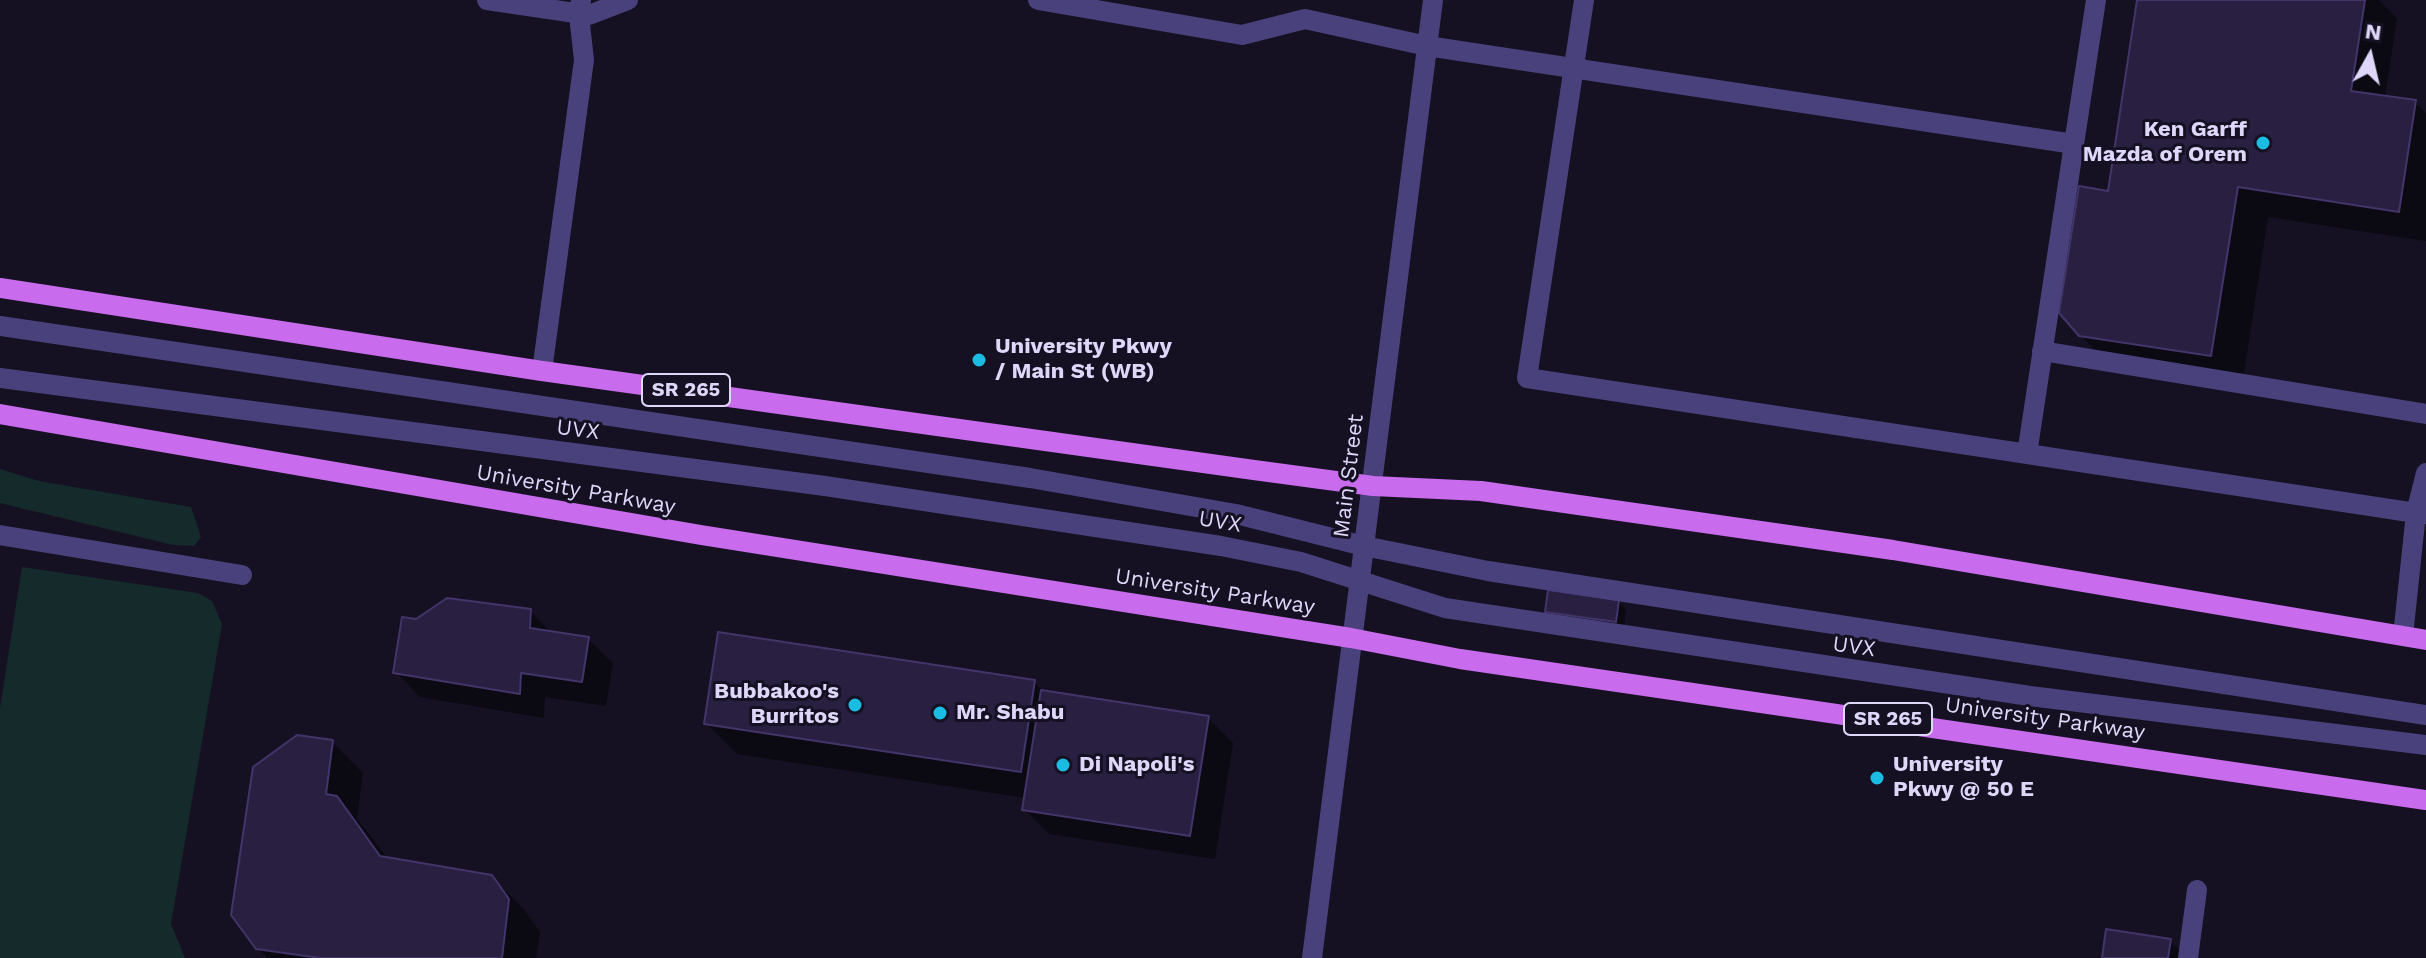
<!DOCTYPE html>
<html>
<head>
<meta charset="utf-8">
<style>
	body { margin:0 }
	#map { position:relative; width:2426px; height:958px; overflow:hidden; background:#151122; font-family:"Work Sans",sans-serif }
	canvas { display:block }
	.north { position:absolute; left:2330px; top:16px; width:80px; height:80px; -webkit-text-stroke:6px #151122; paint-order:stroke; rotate:8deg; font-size:22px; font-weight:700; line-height:32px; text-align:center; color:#ded7fa }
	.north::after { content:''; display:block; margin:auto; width:28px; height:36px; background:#ded7fa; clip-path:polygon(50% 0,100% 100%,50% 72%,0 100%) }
</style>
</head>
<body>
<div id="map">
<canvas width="2426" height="958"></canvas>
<div class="north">N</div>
</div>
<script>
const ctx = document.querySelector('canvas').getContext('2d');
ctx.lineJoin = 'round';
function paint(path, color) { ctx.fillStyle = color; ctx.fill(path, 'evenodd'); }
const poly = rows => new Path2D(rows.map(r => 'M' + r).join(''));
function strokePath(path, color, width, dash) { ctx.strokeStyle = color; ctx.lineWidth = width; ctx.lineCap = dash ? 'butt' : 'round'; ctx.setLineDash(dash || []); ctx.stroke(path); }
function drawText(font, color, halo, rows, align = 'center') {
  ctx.font = font + ' "Work Sans",sans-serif'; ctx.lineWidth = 6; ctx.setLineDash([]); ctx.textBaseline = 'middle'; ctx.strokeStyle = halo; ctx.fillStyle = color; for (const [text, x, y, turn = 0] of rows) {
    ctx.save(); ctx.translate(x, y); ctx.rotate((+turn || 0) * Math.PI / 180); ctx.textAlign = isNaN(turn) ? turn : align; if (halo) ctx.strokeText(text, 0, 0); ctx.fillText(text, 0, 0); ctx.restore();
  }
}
paint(poly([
	[0,469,39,481,191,507,201,537,194,546,173,545,0,503],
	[22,567,198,593,212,601,222,624,171,924,185,958,0,958,0,708]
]), '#152a2b');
paint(poly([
	[2139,0,2379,0,2397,18,2385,98,2415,102,2426,113,2426,241,2268,217,2242,386,2112,367,2080,335,2110,194],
	[1618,602,1626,610,1624,629,1555,620,1547,612],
	[530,611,553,634,588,639,613,663,606,706,545,697,544,718,420,697,396,672,416,621],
	[1034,682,1045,693,1208,718,1233,743,1215,859,1049,834,1024,809,1026,798,737,754,706,723],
	[332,742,363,773,357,819,389,860,491,877,523,908,540,932,536,958,268,958,258,948],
	[2170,941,2188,958,2104,958]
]), '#0007');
const building = poly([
	[2137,0,2365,0,2351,91,2416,100,2399,212,2238,187,2211,356,2079,336,2059,313,2079,186,2108,191,2137,0],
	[1548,590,1619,600,1616,622,1545,612,1548,590],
	[447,598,531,609,530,628,589,637,582,682,521,673,520,694,393,673,402,617,416,619,447,598],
	[718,632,1035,680,1021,772,704,724,718,632],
	[1041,690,1209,716,1190,836,1022,810,1041,690],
	[297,735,333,740,326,794,337,796,380,856,492,875,509,899,502,958,320,958,256,949,231,915,253,767,297,735],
	[2106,929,2171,939,2168,958,2102,958,2106,929]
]);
paint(building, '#291f41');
strokePath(building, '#43346a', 2);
strokePath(poly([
	[487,0,589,15,628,0],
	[1038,0,1242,35,1305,19,1427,46,2074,144,2096,0],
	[1584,0,1527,378,2416,513,2403,636],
	[0,326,1030,478,1236,514,1364,546,1488,571,2426,715],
	[2042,351,2426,414],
	[542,371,584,60,579,15,581,0],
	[0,378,825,486,1221,546,1301,562,1445,608,2030,696,2426,745],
	[2027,454,2074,144],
	[2426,473,2416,513,2426,514],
	[0,535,242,575],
	[1312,958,1433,0],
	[2188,958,2197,890]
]), '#49417b', 20);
strokePath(poly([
	[0,288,542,371,1254,470,1373,486,1481,491,1893,550,2426,640],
	[0,414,701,535,1351,638,1460,659,2426,800]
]), '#c86bed', 20);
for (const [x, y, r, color] of [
	[2263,143,8,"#1bbce1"],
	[979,360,8,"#1bbce1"],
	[855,705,8,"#1bbce1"],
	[940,713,8,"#1bbce1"],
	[1063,765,8,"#1bbce1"],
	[1877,778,8,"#1bbce1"]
]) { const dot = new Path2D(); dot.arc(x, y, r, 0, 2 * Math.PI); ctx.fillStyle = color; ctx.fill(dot); strokePath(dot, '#151122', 3); }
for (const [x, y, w] of [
	[686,390,88],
	[1888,719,88]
]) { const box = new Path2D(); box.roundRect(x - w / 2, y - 16, w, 32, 6); ctx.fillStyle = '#151122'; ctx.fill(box); strokePath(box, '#ded7fa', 2); }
drawText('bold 20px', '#ded7fa', null, [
	["SR 265",686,390],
	["SR 265",1888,719]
]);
drawText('bold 22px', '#ded7fa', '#151122', [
	["Ken Garff",2247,130,"right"],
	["Mazda of Orem",2247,155,"right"],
	["University Pkwy",995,347],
	["/ Main St (WB)",995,372],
	["Bubbakoo's",839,692,"right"],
	["Burritos",839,717,"right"],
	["Mr. Shabu",956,713],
	["Di Napoli's",1079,765],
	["University",1893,765],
	["Pkwy @ 50 E",1893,790]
], 'left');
drawText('22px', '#ded7fa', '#151122', [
	["UVX",578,430,7],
	["Main Street",1349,476,-83],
	["University Parkway",576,490,10],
	["UVX",1220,522,9],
	["University Parkway",1215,592,9],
	["UVX",1854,647,8],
	["University Parkway",2045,719,8]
]);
</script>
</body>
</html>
